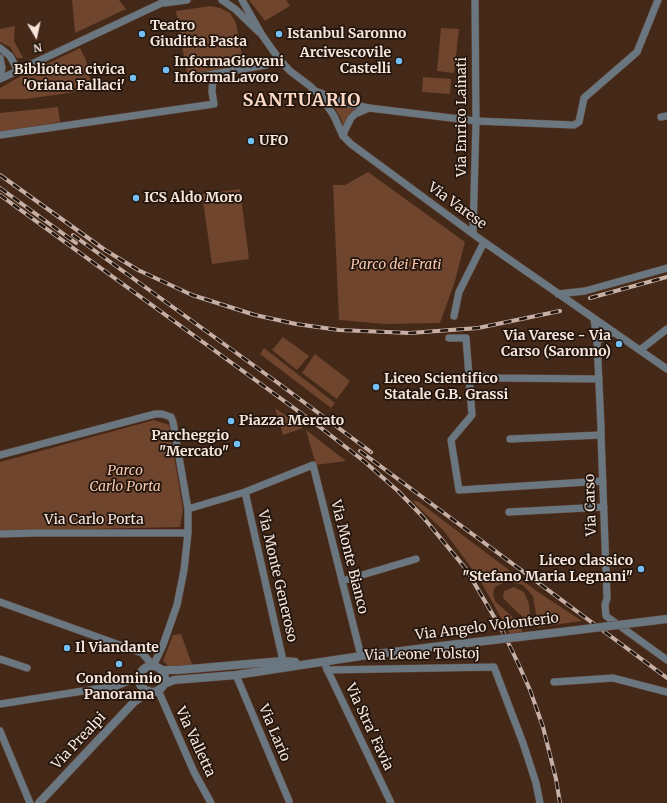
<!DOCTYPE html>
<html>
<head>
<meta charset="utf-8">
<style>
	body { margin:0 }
	#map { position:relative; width:667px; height:803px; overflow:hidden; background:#442818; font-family:Merriweather,serif }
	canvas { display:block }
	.north { position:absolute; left:16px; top:16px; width:40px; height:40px; -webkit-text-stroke:3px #21150d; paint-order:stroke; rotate:171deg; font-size:11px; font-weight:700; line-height:16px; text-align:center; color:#f7e4da }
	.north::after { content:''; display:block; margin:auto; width:14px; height:18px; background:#f7e4da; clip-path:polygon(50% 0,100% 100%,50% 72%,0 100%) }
</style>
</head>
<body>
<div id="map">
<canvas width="667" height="803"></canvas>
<div class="north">N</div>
</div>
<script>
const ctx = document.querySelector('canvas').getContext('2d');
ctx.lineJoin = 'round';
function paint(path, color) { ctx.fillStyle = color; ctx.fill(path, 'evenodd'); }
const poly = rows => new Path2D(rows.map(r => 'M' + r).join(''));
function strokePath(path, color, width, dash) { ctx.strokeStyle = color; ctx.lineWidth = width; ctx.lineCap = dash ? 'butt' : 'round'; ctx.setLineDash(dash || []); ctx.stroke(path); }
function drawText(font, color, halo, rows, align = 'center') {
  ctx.font = font + ' Merriweather,serif'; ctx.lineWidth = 3.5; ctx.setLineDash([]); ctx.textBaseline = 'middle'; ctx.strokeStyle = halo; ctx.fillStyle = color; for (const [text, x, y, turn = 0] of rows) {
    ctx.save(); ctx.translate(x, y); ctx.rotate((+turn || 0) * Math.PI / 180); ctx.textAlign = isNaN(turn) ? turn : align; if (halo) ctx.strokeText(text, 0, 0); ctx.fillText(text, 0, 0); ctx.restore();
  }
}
paint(poly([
	[72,0,119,0,126,9,75,33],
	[249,0,286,0,290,6,265,21],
	[210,6,220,8,230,13,236,23,244,66,187,74,176,11],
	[15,26,14,41,23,58,17,58,10,47,0,42,0,29],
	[441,28,459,29,454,73,437,71],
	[80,48,86,60,91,83,88,90,27,99,0,99,0,88,19,77],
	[423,77,451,79,450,94,422,92],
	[330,100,345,107,356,109,352,111,347,117,343,126,341,119],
	[58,107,60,122,0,132,0,113],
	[368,172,465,242,455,281,440,323,385,324,339,320,333,185,345,185],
	[240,189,249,259,212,264,202,194],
	[283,337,309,356,297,370,272,350],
	[264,348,335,403,331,408,260,354],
	[315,354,350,381,337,399,302,373],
	[275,408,303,428,283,435],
	[154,420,169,425,183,510,180,527,0,531,0,462],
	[306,430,346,461,316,465],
	[413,500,419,502,538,592,582,621,538,627,533,596,523,585,507,581,495,587,493,594,495,601,522,626,522,632,510,634,480,580,459,551,444,531,416,505],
	[514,587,524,592,529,604,531,623,518,613,503,598,504,591],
	[181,634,193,667,171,668,163,661,173,635]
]), '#6f452d');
const minor = poly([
	[222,0,235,9,259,32],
	[242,0,262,35,279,59,290,71,310,86,322,98,334,116,343,136,351,144,484,242,667,369],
	[164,3,187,0],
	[0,48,10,56,18,71],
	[0,58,2,68,0,76],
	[196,77,266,65,279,59],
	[0,79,168,0],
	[318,92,345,103,369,108,476,121,574,125,579,122,584,98,637,52,658,0],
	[661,117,667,116],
	[0,135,214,104,212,92,213,74],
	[343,136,345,130,351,118,355,114,369,108],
	[473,233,476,121,475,0],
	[558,294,585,291,667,268],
	[454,316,459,292,484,242],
	[594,319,597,341,601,427,601,435,607,598,605,605,606,616,667,660],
	[449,338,466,338,469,376,472,415,451,440,459,490,603,481],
	[597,341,614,332],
	[640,350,667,329],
	[469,376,497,378,599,379],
	[510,439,601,435],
	[0,455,155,414,162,414,171,417,173,422,188,509,188,533,184,570,177,605,163,645,153,666],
	[245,492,284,665],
	[188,509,245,492,313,465,361,656],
	[509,512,604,507],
	[0,534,35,533,188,533],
	[342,581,416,559],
	[0,602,142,653,149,661,149,667],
	[0,659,27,668],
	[326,667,391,803],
	[327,670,494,667,523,743,536,783,540,803],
	[236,675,289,801],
	[554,682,613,678,667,692],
	[158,690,194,772,211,803],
	[0,704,115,686],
	[0,731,30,803]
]);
const tertiary = poly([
	[519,637,561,632],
	'139 679a13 13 0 1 1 26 0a13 13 0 1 1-26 0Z',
	[161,670,178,670,283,661,295,662],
	[164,684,174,680,236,675,361,656,441,646],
	[115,686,140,676],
	[39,803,134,702,149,691]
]);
strokePath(minor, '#614637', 8);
strokePath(tertiary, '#614637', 9);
strokePath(minor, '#6a7781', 7);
strokePath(tertiary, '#6a7781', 8);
const rail = poly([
	[0,175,105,250,138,270,192,295,255,315,296,324,339,330,410,333,478,328,560,311],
	[0,188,76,243],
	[0,195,316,424,365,462,398,491,423,517,466,569,503,632,517,661,530,690,543,727,556,779,560,803],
	[73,235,278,383,371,452],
	[590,298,667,277],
	[360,451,667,678]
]);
strokePath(rail, '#c6b0a5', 4);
strokePath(rail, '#21150d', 2.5, [8]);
const tertiaryBridge = poly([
	[561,632,667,619],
	[441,646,519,637]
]);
strokePath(tertiaryBridge, '#614637', 9, []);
strokePath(tertiaryBridge, '#6a7781', 8);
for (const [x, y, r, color] of [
	[142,34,4,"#74c0f6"],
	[279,34,4,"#74c0f6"],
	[399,61,4,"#74c0f6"],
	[166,70,4,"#74c0f6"],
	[133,78,4,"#74c0f6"],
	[251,141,4,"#74c0f6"],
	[136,198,4,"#74c0f6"],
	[619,344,4,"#74c0f6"],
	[376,387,4,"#74c0f6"],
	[231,421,4,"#74c0f6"],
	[237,444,4,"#74c0f6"],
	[641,569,4,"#74c0f6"],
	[67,648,4,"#74c0f6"],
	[119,664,4,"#74c0f6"]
]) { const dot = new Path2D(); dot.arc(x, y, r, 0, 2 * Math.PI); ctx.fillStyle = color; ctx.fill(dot); strokePath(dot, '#21150d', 1.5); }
drawText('bold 14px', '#f7e4da', '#21150d', [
	["Teatro",150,26],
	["Giuditta Pasta",150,42],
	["Istanbul Saronno",287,34],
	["Arcivescovile",391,53,"right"],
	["Castelli",391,69,"right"],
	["InformaGiovani",174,62],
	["InformaLavoro",174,78],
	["Biblioteca civica",125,70,"right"],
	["'Oriana Fallaci'",125,86,"right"],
	["UFO",259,141],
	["ICS Aldo Moro",144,198],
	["Via Varese - Via",611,336,"right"],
	["Carso (Saronno)",611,352,"right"],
	["Liceo Scientifico",384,379],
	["Statale G.B. Grassi",384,395],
	["Piazza Mercato",239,421],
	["Parcheggio",229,436,"right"],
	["\"Mercato\"",229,452,"right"],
	["Liceo classico",633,561,"right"],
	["\"Stefano Maria Legnani\"",633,577,"right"],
	["Il Viandante",75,648],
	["Condominio",119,679,"center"],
	["Panorama",119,695,"center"]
], 'left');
drawText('14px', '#f7e4da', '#21150d', [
	["Via Enrico Lainati",462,117,-90],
	["Via Varese",457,206,36],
	["Via Carso",591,505,-92],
	["Via Carlo Porta",94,520],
	["Via Monte Bianco",349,557,76],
	["Via Monte Generoso",277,576,77],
	["Via Angelo Volonterio",487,627,-7],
	["Via Leone Tolstoj",422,655,-1],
	["Via Stra' Favia",369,727,65],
	["Via Lario",274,733,67],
	["Via Prealpi",79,741,-47],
	["Via Valletta",195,742,65]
]);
drawText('italic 14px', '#f8c7ad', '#21150d', [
	["Parco dei Frati",396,265],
	["Parco",125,471],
	["Carlo Porta",125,487]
]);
ctx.letterSpacing = '1px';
drawText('bold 18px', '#fcd7c3', '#21150d', [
	["SANTUARIO",302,101]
]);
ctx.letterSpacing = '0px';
</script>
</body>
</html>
